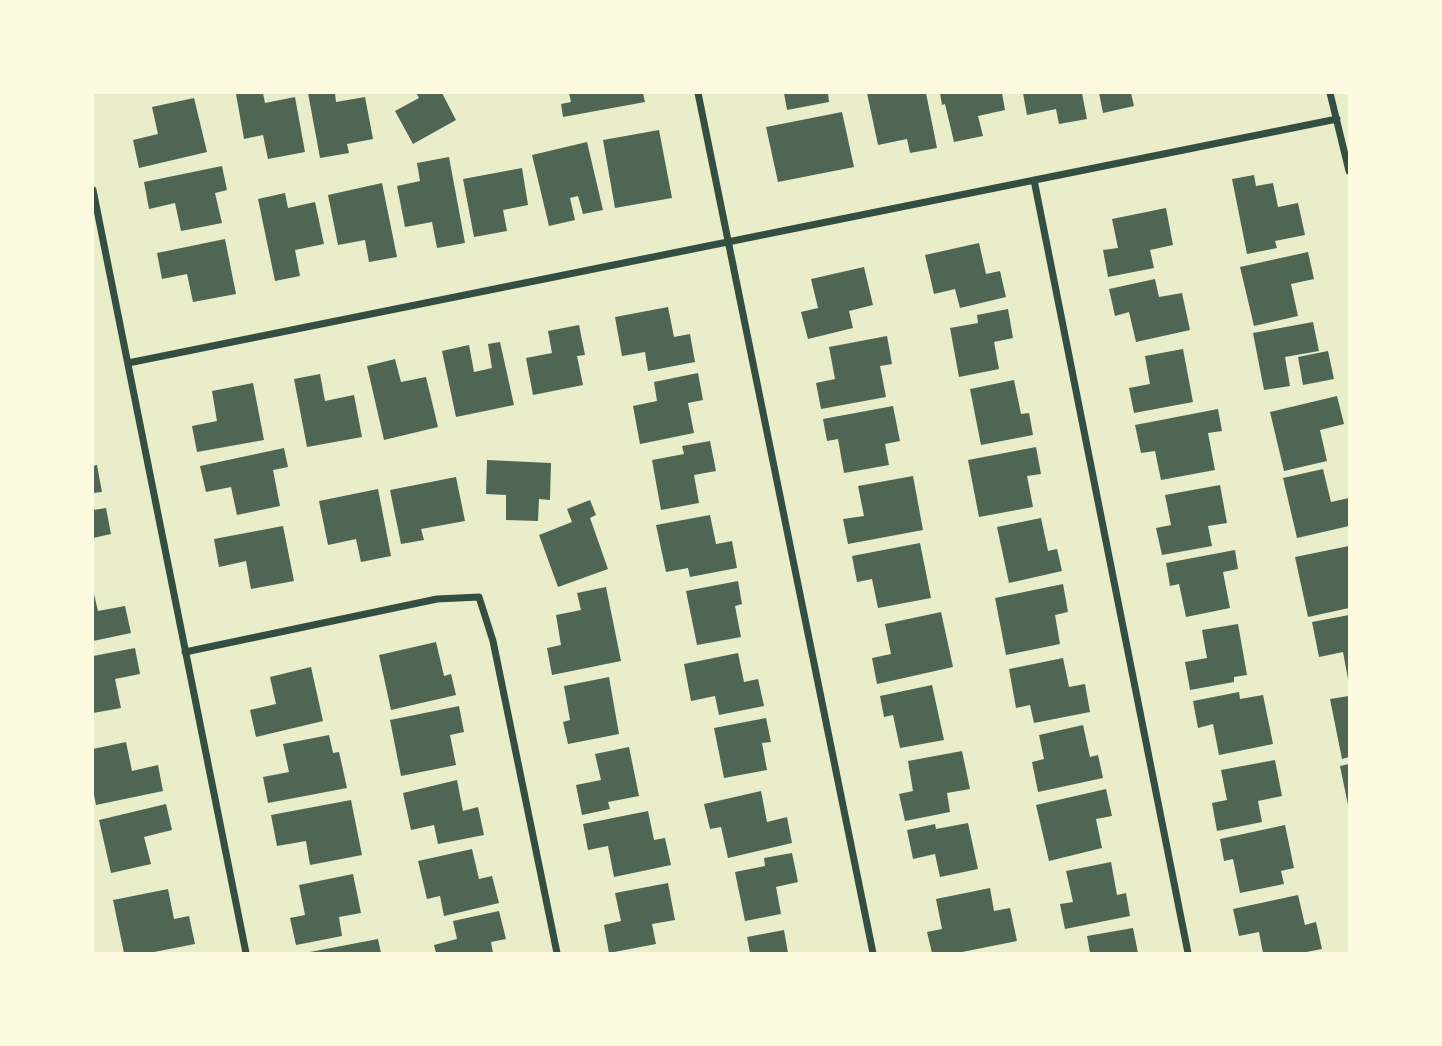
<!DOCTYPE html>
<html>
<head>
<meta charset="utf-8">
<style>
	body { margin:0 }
	#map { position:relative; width:1442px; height:1046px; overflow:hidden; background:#e9edc9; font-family:Manrope,sans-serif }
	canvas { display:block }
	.frame { position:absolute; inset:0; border:94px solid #fefae0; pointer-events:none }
</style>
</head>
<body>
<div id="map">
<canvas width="1442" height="1046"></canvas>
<div class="frame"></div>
</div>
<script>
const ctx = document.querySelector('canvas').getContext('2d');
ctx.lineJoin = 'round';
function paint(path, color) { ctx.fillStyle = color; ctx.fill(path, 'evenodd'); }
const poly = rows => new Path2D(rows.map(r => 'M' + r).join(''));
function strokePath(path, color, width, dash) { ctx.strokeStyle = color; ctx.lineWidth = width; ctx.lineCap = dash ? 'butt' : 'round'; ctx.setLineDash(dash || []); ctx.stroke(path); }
paint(poly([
	[263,93,265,103,295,97,305,152,268,159,263,135,244,139,236,94],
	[308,93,335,93,336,102,365,97,373,139,347,144,349,153,320,158],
	[416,93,442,93,456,120,413,144,395,111,419,98],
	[569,93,643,93,645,102,563,117,561,104,571,102],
	[784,93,828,93,829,102,787,110],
	[867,93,926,93,937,148,910,153,907,139,878,145],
	[940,93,1002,93,1005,110,978,116,983,136,954,142,945,104,942,105],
	[1023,93,1082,93,1087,119,1059,124,1056,109,1027,115],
	[1099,93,1131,93,1134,106,1103,113],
	[194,98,207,152,139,168,133,140,158,134,152,107],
	[842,112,854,167,778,182,766,127],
	[659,130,672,198,615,208,603,140],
	[587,142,603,210,583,214,578,196,570,198,575,220,549,226,532,155],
	[449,157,465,243,437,248,432,222,405,227,397,186,420,181,417,163],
	[222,166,227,190,215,193,222,223,181,231,175,203,149,209,144,182],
	[522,168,528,205,503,210,507,231,474,237,463,179],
	[1254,175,1256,186,1273,183,1278,207,1298,203,1305,235,1275,241,1277,248,1247,254,1232,179],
	[382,183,397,257,369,262,365,240,338,245,328,195],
	[285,193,288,208,315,202,324,244,295,250,300,276,275,281,258,199],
	[1166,208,1173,245,1150,250,1154,268,1108,277,1103,250,1118,248,1112,219],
	[225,239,236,294,193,302,187,274,162,279,157,253],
	[979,243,986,274,1000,271,1006,297,960,308,955,289,934,294,925,255],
	[1308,252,1314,279,1291,284,1298,316,1254,326,1240,267],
	[864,267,873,305,849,311,853,328,808,339,801,312,818,308,811,279],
	[1155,279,1159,297,1182,293,1190,330,1136,342,1129,312,1115,316,1109,289],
	[668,307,674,337,690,334,695,362,648,371,645,352,622,356,615,317],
	[1008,309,1013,338,994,342,999,369,959,377,950,328,978,323,977,315],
	[1313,322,1319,351,1285,357,1290,386,1264,390,1253,333],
	[579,325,585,355,577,356,583,385,533,395,526,358,552,353,548,331],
	[887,336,892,364,880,366,886,397,821,409,816,383,835,379,829,347],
	[500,342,514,405,456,417,442,351,469,345,474,372,492,368,488,344],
	[1183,349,1193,402,1134,413,1129,388,1150,384,1145,356],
	[1328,351,1334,379,1303,385,1298,357],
	[395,359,401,382,426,377,438,427,384,440,367,366],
	[698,373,703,400,688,403,694,433,640,444,633,406,657,401,654,382],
	[320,374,325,401,354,395,362,437,307,447,294,379],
	[1014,380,1021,414,1029,413,1033,435,981,445,970,389],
	[253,383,264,440,197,452,192,426,217,421,212,391],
	[1337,396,1344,424,1320,430,1327,461,1284,471,1270,412],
	[893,406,900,441,885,444,889,465,844,473,838,439,827,441,823,419],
	[1218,409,1222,431,1208,433,1215,470,1161,480,1155,451,1141,453,1135,425],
	[710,441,716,471,694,475,699,503,661,510,652,460,684,454,682,446],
	[1036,447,1041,474,1027,476,1033,507,979,517,968,460],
	[284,448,288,467,273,470,280,506,237,515,231,487,206,492,200,466],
	[487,460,551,463,550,500,539,499,538,521,506,520,506,495,486,494],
	[97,465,102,492,93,493,93,466],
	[1323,469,1331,502,1349,498,1349,526,1297,538,1283,478],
	[913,476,923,530,848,544,843,519,864,516,858,486],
	[456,477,465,521,421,529,424,540,401,544,390,490],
	[1220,485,1227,523,1208,526,1212,546,1162,555,1156,528,1171,525,1165,495],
	[378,489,391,556,361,562,356,539,328,545,319,501],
	[590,500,596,515,590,518,608,569,558,587,539,535,572,522,567,509],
	[106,508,111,534,93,538,93,510],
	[710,515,716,544,732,541,737,568,690,577,688,568,666,572,656,525],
	[1041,518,1048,551,1057,549,1062,571,1009,583,997,527],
	[283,526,294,581,251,589,246,561,219,567,214,539],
	[920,543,931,598,878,608,872,579,857,582,852,556],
	[1349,546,1349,608,1308,617,1295,557],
	[1235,550,1238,569,1223,572,1230,608,1186,617,1179,584,1170,586,1166,563],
	[738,581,742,604,735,606,741,637,697,645,686,591],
	[1063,584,1068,612,1055,615,1060,644,1006,655,995,598],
	[606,587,621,661,552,675,547,648,561,645,556,615,581,610,577,593],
	[93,590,98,611,125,606,131,633,93,641],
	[941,612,953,667,877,684,872,658,891,654,885,624],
	[1349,615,1349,679,1348,679,1343,652,1319,657,1312,622],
	[1238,624,1247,675,1234,677,1234,682,1190,690,1185,662,1207,658,1202,630],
	[436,642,444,676,451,674,456,695,391,710,379,655],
	[135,648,140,674,115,679,121,708,93,713,93,656],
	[738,653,744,682,758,679,764,706,719,715,715,696,691,701,684,664],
	[1063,658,1069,687,1085,684,1090,712,1034,723,1030,705,1016,708,1009,669],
	[311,667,323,721,256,737,250,710,276,704,270,677],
	[609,677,619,734,568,744,563,722,570,720,564,686],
	[932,685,944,740,900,748,893,715,884,717,880,696],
	[1239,692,1240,699,1263,695,1273,744,1219,755,1213,724,1198,728,1193,701],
	[1349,696,1349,757,1342,759,1330,699],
	[459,706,464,732,450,735,456,765,401,776,390,720],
	[766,718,771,742,762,743,767,770,724,778,714,728],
	[1083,725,1090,757,1098,755,1103,778,1038,792,1032,762,1044,759,1039,735],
	[329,735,333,753,339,752,347,788,268,803,263,777,289,772,283,744],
	[126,742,132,771,158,765,163,791,96,805,93,790,93,749],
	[629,747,639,796,608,802,610,809,582,815,576,785,601,780,595,754],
	[962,751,970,789,947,793,950,812,905,821,899,794,913,791,908,761],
	[1275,760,1282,796,1258,801,1262,822,1217,831,1212,803,1227,800,1221,770],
	[1349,764,1349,805,1348,805,1340,766],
	[457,780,463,811,478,807,484,835,438,844,434,825,411,830,403,793],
	[1106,789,1112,816,1096,819,1102,848,1049,861,1036,805],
	[761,791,767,822,787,817,792,843,728,858,721,827,710,829,704,804],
	[351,800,362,855,310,865,306,841,277,846,271,815],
	[166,804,172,830,144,837,151,864,111,873,99,820],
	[648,811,654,840,665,838,671,865,614,877,608,846,588,850,583,824],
	[968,823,978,869,940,877,935,854,913,859,907,830,935,824,936,829],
	[1285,825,1294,868,1281,871,1284,884,1240,893,1233,859,1224,861,1220,839],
	[472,849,479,879,492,876,499,903,444,916,440,896,427,899,418,861],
	[792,853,798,882,776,887,781,914,745,921,735,872,765,866,764,858],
	[1111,862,1117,895,1126,893,1130,916,1065,929,1060,904,1073,902,1066,871],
	[353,874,361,913,339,917,342,936,296,945,290,918,305,915,299,885],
	[668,883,675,920,652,924,656,944,609,953,604,925,621,921,615,893],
	[990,888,994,911,1010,908,1017,941,957,953,932,953,927,932,942,929,936,899],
	[168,889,174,919,189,916,195,944,149,953,124,953,113,900],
	[1298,895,1305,925,1316,922,1322,949,1301,953,1263,953,1259,932,1239,936,1233,909],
	[499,911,506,939,491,942,493,953,436,953,434,945,457,939,453,921],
	[1133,928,1138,953,1090,953,1087,936],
	[784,930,788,953,750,953,747,937],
	[378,939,381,953,310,953,310,952]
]), '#4f6655');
strokePath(poly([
	[698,93,873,953],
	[1330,93,1349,171],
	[1034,180,1188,953],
	[93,190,246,953],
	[128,363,1337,119],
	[185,652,437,599,479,597,493,641,557,953]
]), '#344e41', 7);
</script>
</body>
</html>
